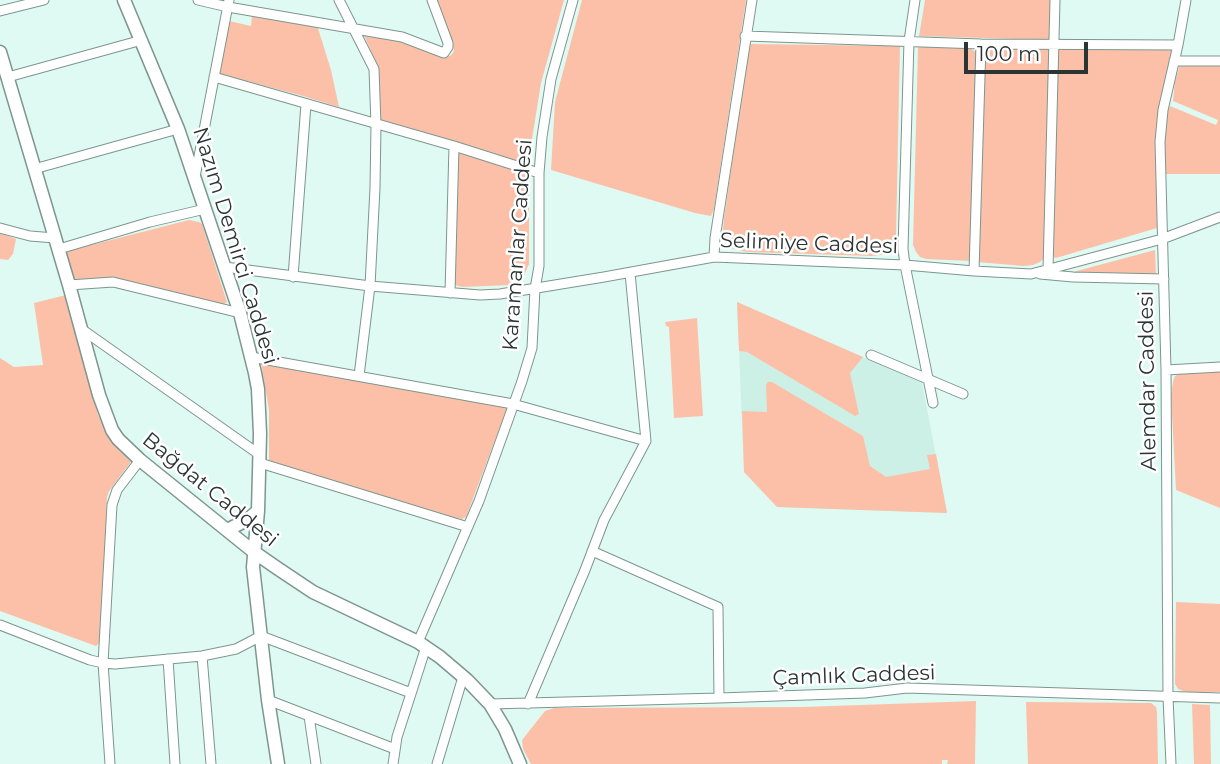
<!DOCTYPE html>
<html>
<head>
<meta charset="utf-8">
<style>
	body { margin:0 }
	#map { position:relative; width:1220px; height:764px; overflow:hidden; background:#dffaf2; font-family:Montserrat,sans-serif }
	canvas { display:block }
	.scale { position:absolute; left:964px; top:42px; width:124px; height:32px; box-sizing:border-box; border:4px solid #2b3533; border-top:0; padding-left:9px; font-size:21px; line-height:24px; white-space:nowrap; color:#2b3533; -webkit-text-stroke:5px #fff; paint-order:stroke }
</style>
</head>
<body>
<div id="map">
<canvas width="1220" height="764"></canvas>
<div class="scale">100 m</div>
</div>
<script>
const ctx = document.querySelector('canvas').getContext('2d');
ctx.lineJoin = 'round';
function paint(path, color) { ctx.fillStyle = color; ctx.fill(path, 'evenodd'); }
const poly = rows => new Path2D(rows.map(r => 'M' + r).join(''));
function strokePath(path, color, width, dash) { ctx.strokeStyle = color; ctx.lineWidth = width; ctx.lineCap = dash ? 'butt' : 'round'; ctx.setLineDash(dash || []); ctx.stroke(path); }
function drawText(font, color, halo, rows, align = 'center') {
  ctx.font = font + ' Montserrat,sans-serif'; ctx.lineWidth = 5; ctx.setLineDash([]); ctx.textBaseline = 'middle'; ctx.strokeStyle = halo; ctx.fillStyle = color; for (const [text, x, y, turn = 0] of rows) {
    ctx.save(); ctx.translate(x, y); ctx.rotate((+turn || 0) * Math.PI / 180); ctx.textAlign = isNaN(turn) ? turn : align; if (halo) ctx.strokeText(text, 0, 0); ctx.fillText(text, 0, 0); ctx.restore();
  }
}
paint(poly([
	[737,302,922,383,947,513,777,507,744,472]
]), '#cdf0e6');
paint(poly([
	[436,0,564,0,541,83,528,164,381,120,379,69,363,33,413,44,444,56,450,56,453,53,454,50],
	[582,0,746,0,714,209,711,216,695,213,551,170,555,102],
	[925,0,1051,0,1050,38,1047,40,919,36],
	[252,14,317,25,331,70,339,107,303,96,216,73,229,21,251,26],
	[750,44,900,46,896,236,895,245,891,251,886,254,872,256,747,252,730,248,725,243,722,238,724,219,747,57],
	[918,46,970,48,977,53,970,261,926,259,920,257,916,252,913,245],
	[1069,47,1173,50,1161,102,1156,131,1157,228,1056,258,1051,256,1058,49],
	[992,48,1050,48,1044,258,1040,262,1033,265,1024,266,977,262,986,55,989,49],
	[1180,65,1220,65,1220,174,1165,174,1165,131,1167,114,1170,106,1216,125,1218,120,1173,101,1175,81],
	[461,152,527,173,529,189,529,264,523,278,510,285,462,287,455,285,458,155],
	[189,220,199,222,202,224,227,302,224,304,114,279,73,279,64,252],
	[0,233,16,239,13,254,8,260,0,259],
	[1155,250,1156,275,1073,272],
	[66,295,98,415,112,443,131,462,109,491,107,497,101,641,96,646,0,611,0,358,14,367,43,365,34,303],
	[737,302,863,357,850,373,859,414,855,416,850,413,747,352,739,351],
	[697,318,703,416,674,418,669,327,666,326,665,322],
	[261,362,508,406,466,517,462,519,456,518,269,462,269,410],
	[1220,371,1220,508,1176,490,1171,395,1173,382,1175,376,1179,374],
	[768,382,772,382,863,436,870,466,886,477,930,469,927,455,936,454,947,513,777,507,744,472,742,411,767,412,766,385],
	[1176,602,1220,604,1220,692,1186,692,1178,689,1175,684],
	[976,701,975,764,947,764,948,760,942,760,942,764,531,764,523,749,522,740,545,711,554,708,803,707],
	[1026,702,1151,703,1156,707,1157,712,1158,764,1028,764],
	[1192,704,1210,705,1211,764,1194,764]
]), '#fcc0a8');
const street = poly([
	[198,0,228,7,402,37,444,53,448,47,448,43,432,0],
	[339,0,374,69,376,125,375,188,370,286,359,376],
	[915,0,909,41,903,249,905,265,933,403],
	[0,11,44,0],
	[745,36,981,44,1178,45],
	[1174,61,1220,61],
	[8,77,142,40],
	[214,77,454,146,539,173],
	[34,169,178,129],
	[195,177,229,0],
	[0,228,30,236,55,238],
	[59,249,150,222,205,209],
	[714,257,715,238,752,0],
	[225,267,370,286,480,295,500,294,604,277,714,257,905,265,974,271,1031,274,1162,239,1220,217],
	[1048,270,1055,0],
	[974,271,981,44],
	[1040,274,1073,277,1164,279],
	[293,277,306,104],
	[69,285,113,282,240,313],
	[450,293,454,146],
	[80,328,260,455],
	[871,355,963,394],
	[251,357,513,404,646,441],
	[1166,370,1220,367],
	[260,463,468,527],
	[592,551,718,607,719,698],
	[0,625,90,660,103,663,115,664,202,656,236,649,261,636,411,693],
	[418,642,479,501,522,381,532,348,535,289,539,266,539,173,542,137,551,79,573,0],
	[202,656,211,764],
	[168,659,175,764],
	[268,700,395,749],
	[490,704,719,698,865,693,907,688,1220,698],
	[528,704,585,570,604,520,646,441,630,273],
	[309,716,316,764],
	[110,764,103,663,112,505,117,490,140,460],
	[393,764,397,737,426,647],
	[437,764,463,677],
	[1171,764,1168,697,1166,370,1160,142,1163,110,1178,45,1186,0]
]);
const secondary = poly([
	[124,0,178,129,240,313,255,373,258,389,260,434,258,511,253,567,268,700,278,764],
	[0,52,69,285,99,395,112,430,118,439,140,460,254,552,277,568,313,592,418,642,440,657,467,680,490,704,505,729,520,764],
	[227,530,247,520,258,511]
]);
strokePath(street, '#7d968f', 11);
strokePath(secondary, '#7d968f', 15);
strokePath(street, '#fff', 9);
strokePath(secondary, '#fff', 12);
drawText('21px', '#2b3533', '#fff', [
	["Selimiye Caddesi",809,244,2],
	["Karamanlar Caddesi",518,245,-86],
	["Nazım Demirci Caddesi",235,246,73],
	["Alemdar Caddesi",1148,381,-91],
	["Bağdat Caddesi",210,490,39],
	["Çamlık Caddesi",854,676,-2]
]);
</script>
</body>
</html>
